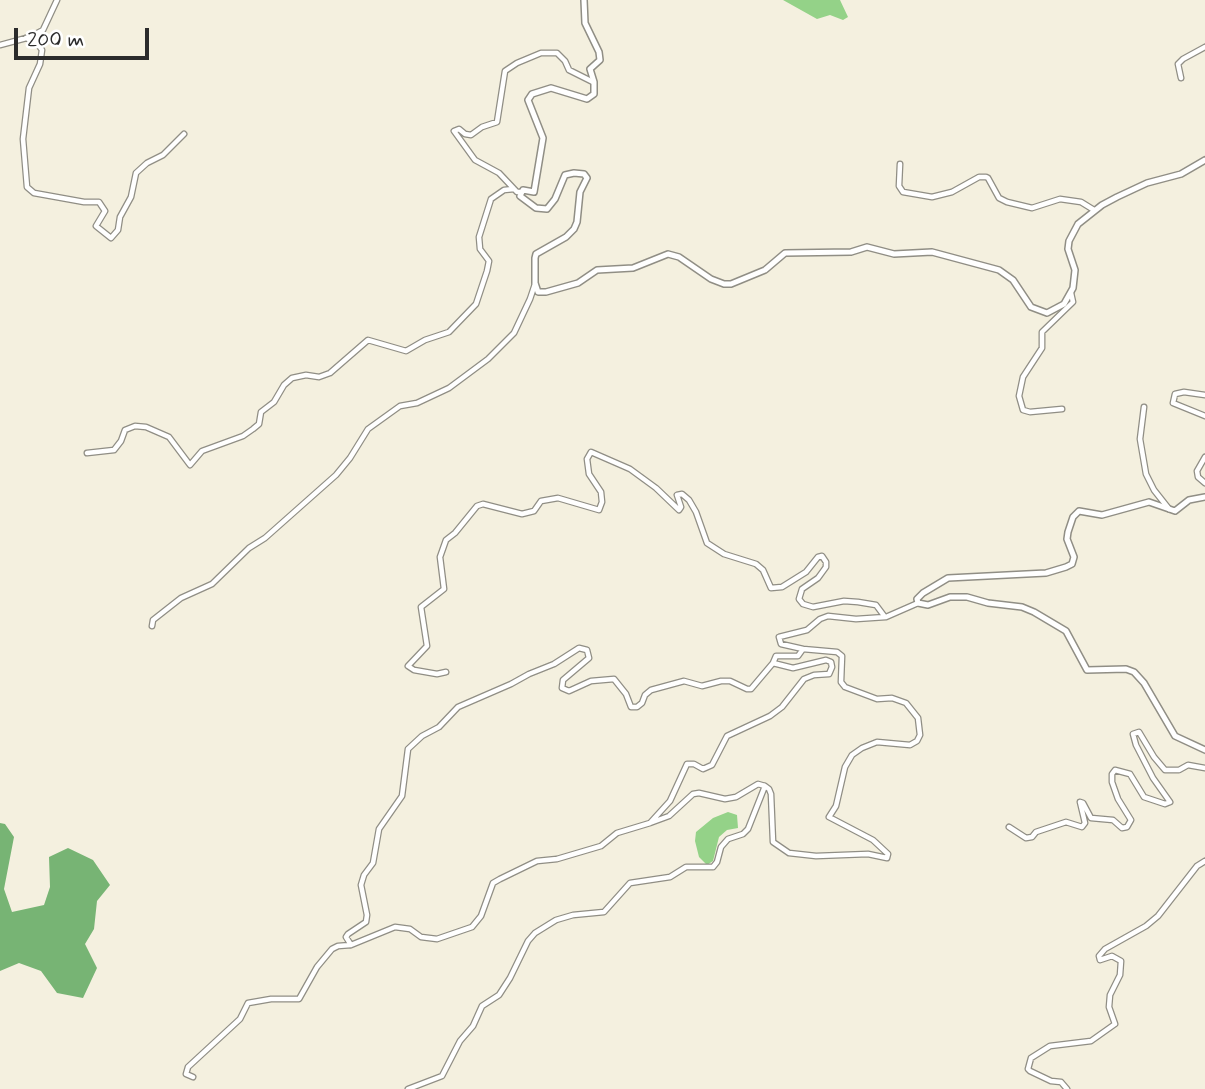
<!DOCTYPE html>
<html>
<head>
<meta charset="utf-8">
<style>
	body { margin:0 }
	#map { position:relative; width:1205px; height:1089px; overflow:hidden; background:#f4f0df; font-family:Mynerve,sans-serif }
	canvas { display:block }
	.scale { position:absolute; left:14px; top:28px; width:135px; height:32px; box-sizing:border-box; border:4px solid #2b2b2b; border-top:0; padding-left:9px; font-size:21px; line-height:24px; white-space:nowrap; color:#2b2b2b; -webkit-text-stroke:5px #fff; paint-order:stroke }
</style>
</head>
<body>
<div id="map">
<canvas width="1205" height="1089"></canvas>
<div class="scale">200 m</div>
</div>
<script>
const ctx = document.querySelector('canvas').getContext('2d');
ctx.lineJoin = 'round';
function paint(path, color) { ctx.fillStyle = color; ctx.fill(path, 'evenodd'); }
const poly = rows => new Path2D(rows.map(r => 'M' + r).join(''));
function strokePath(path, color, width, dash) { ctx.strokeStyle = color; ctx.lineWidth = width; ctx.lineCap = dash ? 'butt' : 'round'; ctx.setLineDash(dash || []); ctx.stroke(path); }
paint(poly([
	[783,0,840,0,848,17,843,20,830,15,817,19],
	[728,812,737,815,738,828,727,830,719,837,713,861,707,865,699,857,695,841,696,832,713,818]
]), '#94d288');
paint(poly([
	[0,823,5,824,14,837,4,889,12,912,44,905,50,887,49,857,68,848,93,860,110,885,97,901,94,929,85,944,97,968,83,998,57,993,41,971,19,963,0,971]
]), '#77b474');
const minor = poly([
	[26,38,37,43,42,50,40,64,29,88,23,139,27,187,34,193,84,202,99,202,105,211,96,226,111,238,118,230,120,217,131,197,136,173,147,163,163,155,184,134],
	[0,45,30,37,43,30,57,0],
	[1181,78,1178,64,1183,59,1205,47],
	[900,164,899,186,903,192,932,197,952,192,979,177,986,177,988,178,999,198,1007,202,1032,208,1060,199,1081,202,1094,210],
	[521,192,517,192,499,173,475,160,454,131,459,129,465,134,471,135,482,127,497,122,505,71,517,63,541,53,557,53,565,61,569,70,593,82],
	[1205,395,1184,392,1175,394,1173,403,1205,416],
	[1144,407,1140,439,1146,474,1154,490,1169,509],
	[1062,409,1030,412,1023,410,1019,396,1023,377,1042,348,1042,332,1073,302,1071,293],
	[87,453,114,450,121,441,125,430,135,426,146,427,169,437,190,465,202,451,243,436,253,429,259,424,261,412,274,402,284,385,292,378,306,375,319,377,330,373,368,340,406,351,425,340,449,332,476,304,487,271,489,261,480,249,479,237,491,199,504,190,514,189],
	[1205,457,1197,471,1198,477,1205,483],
	[152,626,153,620,181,598,212,584,249,548,265,538,336,475,350,458,368,429,400,406,417,403,449,388,488,359,514,333,530,299,535,284],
	[803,649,837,652,842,656,841,682,845,687,877,699,892,698,906,703,918,718,920,735,917,741,910,745,877,742,862,748,852,755,845,767,836,806,829,817,873,840,888,854,887,858],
	[446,672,437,674,414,670,408,666,427,646,421,607,444,589,440,557,446,540,455,533,477,506,483,504,522,514,534,511,541,501,558,498,599,510,602,502,601,492,589,474,587,459,591,452,630,469,656,488,679,510,681,507,677,495,682,494,689,500,696,512,707,543,724,554,756,564,763,570,771,588,782,587,806,572,818,557,822,556,826,562,826,567,818,578,802,589,799,599,803,604,813,607,844,601,858,602,876,605,885,617],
	[765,786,769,789,771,794,773,842,789,853,816,856,868,854,887,858],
	[1170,802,1153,778,1136,745,1133,734,1139,732,1154,757,1165,770,1179,770,1188,765,1205,768],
	[1009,827,1026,838,1032,837,1036,832,1066,822,1082,827,1085,823,1080,802,1083,803,1091,818,1113,820,1122,828,1127,827,1131,820,1118,799,1112,782,1112,774,1115,770,1130,774,1144,797,1165,804,1170,802],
	[351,945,346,937,348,934,366,922,367,915,361,885,364,875,373,863,379,829,402,796,408,749,422,736,439,727,458,707,511,684,529,674,554,664,579,648,587,650,589,658,563,680,562,688,569,691,591,681,614,679,626,694,631,707,637,707,642,703,645,695,651,690,684,681,702,686,721,681,730,681,747,689,751,689,773,663],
	[193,1077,186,1074,188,1067,240,1019,248,1003,271,999,299,999,317,967,332,949,338,946,351,945,395,927,410,929,421,937,437,939,472,927,481,916,493,883,500,879,537,861,557,859,601,846,617,833,650,823],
	[408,1089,442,1076,460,1041,473,1026,482,1006,499,995,510,978,528,941,535,933,556,920,573,915,604,912,630,883,670,877,686,867,713,867,717,862,721,847,728,839,743,834,748,829,765,786,758,784,736,797,725,799,699,793,693,794,669,816,650,823,670,801,687,764,694,764,703,769,712,765,727,736,770,716,782,707,804,679,814,675,829,674,832,667,831,662,826,660,793,668,773,663,776,656,798,656,803,649,781,644,779,637,807,630,820,619,828,616,856,619,886,617,918,603],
	[1067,1089,1061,1082,1051,1081,1030,1071,1028,1069,1031,1058,1050,1046,1091,1041,1115,1024,1109,1007,1110,995,1120,975,1121,961,1112,956,1100,960,1099,956,1105,949,1146,926,1158,916,1197,866,1205,861]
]);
const tertiary = poly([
	[584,0,585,23,599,52,600,60,590,69,594,82,594,94,587,99,551,88,532,94,528,100,543,138,534,192,523,190,520,196,536,208,547,209,555,199,565,175,574,173,584,174,587,178,580,192,577,222,574,229,566,237,536,254,535,258,535,283,538,292,546,292,578,283,597,270,633,268,668,254,679,257,711,279,724,284,731,284,765,270,785,253,851,252,867,247,894,254,932,252,999,270,1013,280,1031,307,1047,313,1064,304,1073,288,1075,270,1068,249,1069,241,1078,224,1102,205,1117,197,1147,183,1181,174,1205,160],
	[1205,497,1189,500,1175,511,1149,502,1102,515,1079,511,1073,517,1068,532,1067,539,1074,557,1072,564,1066,567,1046,573,948,578,923,593,917,599,918,603,928,605,950,597,967,597,988,603,1022,607,1034,612,1066,631,1087,670,1126,669,1134,672,1144,683,1175,736,1205,750]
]);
strokePath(minor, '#908e85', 7);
strokePath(tertiary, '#908e85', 8);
strokePath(minor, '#fff', 4.5);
strokePath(tertiary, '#fff', 5);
</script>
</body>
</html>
